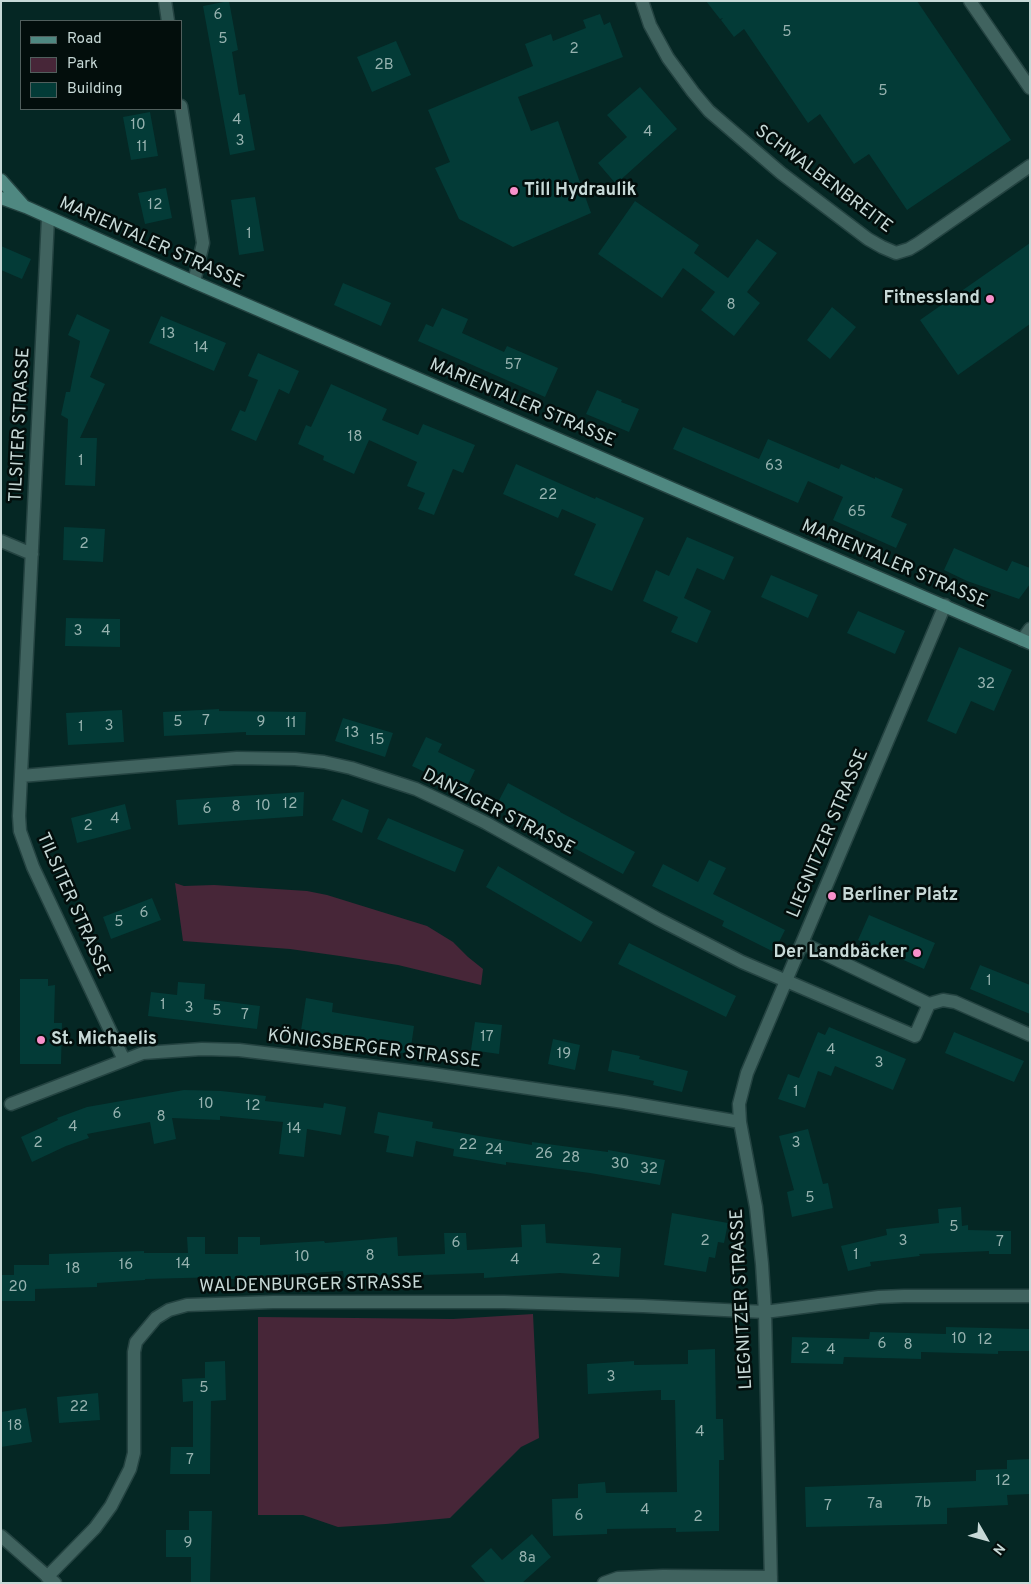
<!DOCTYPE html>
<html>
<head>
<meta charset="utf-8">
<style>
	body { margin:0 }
	#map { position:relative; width:1031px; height:1584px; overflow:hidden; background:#052724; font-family:Overpass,sans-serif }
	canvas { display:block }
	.frame { position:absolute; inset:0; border:2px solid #c7d9d7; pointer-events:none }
	.legend { position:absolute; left:20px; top:20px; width:162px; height:90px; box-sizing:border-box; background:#030e0c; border:1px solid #515f5d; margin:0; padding:6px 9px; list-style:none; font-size:15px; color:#c7d9d7 }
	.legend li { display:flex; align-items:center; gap:10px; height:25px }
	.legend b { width:25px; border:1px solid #515f5d }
	.north { position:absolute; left:961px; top:1514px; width:50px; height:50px; -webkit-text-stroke:4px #030e0c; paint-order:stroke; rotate:128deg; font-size:14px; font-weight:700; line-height:20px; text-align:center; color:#c7d9d7 }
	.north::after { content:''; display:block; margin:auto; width:18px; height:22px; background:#c7d9d7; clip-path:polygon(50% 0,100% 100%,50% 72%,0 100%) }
</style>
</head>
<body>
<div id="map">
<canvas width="1031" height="1584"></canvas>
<div class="frame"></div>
<ul class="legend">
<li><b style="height:6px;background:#4f8881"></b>Road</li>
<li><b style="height:14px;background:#472638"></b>Park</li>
<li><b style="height:14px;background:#033b37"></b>Building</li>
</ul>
<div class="north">N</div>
</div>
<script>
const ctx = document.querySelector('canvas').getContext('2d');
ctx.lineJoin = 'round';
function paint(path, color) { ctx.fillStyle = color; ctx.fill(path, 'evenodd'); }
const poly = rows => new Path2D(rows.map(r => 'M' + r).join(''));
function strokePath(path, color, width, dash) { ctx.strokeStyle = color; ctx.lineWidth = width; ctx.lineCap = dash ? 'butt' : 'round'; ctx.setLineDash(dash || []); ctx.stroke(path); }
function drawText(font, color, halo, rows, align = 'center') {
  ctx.font = font + ' Overpass,sans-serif'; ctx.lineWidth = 5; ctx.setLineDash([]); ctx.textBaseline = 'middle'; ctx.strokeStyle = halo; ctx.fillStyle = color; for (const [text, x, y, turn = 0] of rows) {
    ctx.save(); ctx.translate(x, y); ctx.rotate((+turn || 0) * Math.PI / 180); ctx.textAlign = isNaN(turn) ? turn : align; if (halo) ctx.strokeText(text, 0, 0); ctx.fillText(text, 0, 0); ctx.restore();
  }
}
paint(poly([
	[175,883,184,886,214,885,307,891,327,895,427,926,453,942,468,957,483,969,481,985,398,965,340,956,290,949,183,941],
	[533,1314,539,1438,521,1447,450,1518,386,1524,338,1527,303,1515,258,1515,258,1317,453,1319]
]), '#472638');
paint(poly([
	[229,1,238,50,232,52,239,95,245,94,255,150,230,155,203,6],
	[706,1,917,1,1011,140,907,210,869,154,854,164,820,114,808,123,744,29,734,37,721,20,723,18,720,19],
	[600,14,604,25,610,22,623,57,518,97,531,131,558,121,591,213,513,247,459,219,435,168,450,162,428,110,533,66,525,44,551,34,553,41,586,28,583,20],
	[396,41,411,75,372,92,357,57],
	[640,87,677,129,616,184,598,163,627,137,607,115],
	[150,112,158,156,131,160,123,117],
	[166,188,172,218,145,224,138,193],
	[255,197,264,251,239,255,231,200],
	[635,201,699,245,694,253,728,278,757,239,777,253,747,292,760,303,734,336,701,310,715,292,683,268,662,298,598,254],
	[1030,243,1030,324,958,375,920,320],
	[1,246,31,259,22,279,1,270],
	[343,283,391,303,381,326,334,305],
	[832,307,856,327,830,359,807,340],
	[442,308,468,319,462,333,504,352,507,346,558,368,545,397,418,341,426,324,433,327],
	[77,314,110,330,90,377,105,384,80,438,97,438,95,486,65,485,68,419,61,415,66,392,70,392,80,341,68,335],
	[161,316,226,343,214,371,149,343],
	[258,353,299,371,289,394,279,389,256,441,231,430,240,410,245,412,258,380,248,376],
	[331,384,387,409,382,420,418,435,423,424,475,445,463,473,453,469,434,515,418,509,425,493,407,486,417,462,369,440,354,474,323,460,324,456,298,444,306,425,311,427],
	[597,390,622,400,621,402,639,409,629,432,586,414],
	[683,427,759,459,768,439,839,469,841,464,875,479,875,477,903,489,891,517,907,524,896,548,833,520,843,497,808,481,798,503,673,449],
	[516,464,595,499,596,497,644,518,612,591,574,575,596,524,562,509,558,518,503,494],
	[64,527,105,529,103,562,63,560],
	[687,537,734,557,724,580,697,568,684,598,711,611,697,643,671,632,678,617,643,601,656,570,669,576],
	[954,548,1007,571,1012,561,1030,568,1030,584,1019,599,967,581,944,570],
	[771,575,818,595,808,618,761,597],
	[858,611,905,631,895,654,847,633],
	[66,618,120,619,120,647,65,646],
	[959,647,1012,670,994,711,971,701,956,734,927,721],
	[219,709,219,711,306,712,305,735,246,735,246,732,164,736,163,712],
	[122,710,124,742,68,745,66,713],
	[343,718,393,733,385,757,335,741],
	[426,737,442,744,438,752,475,770,465,791,412,766],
	[508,783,560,811,560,812,635,852,623,874,574,848,576,845,497,804],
	[304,792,303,816,178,825,176,800],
	[342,799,369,810,362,833,332,820],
	[125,804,131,829,77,843,71,818],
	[388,818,464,850,455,872,377,839],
	[709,860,726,868,713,894,785,930,774,952,722,926,724,921,652,886,663,864,698,882],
	[498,866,593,922,581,942,486,887],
	[152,898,161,920,111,939,103,917],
	[869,915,935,943,924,969,858,940],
	[629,943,736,996,726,1017,618,964],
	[980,965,1030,985,1030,1014,970,989],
	[20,979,48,979,48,986,55,985,54,1023,62,1023,61,1064,20,1064],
	[178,982,205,984,204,999,260,1006,257,1029,148,1016,151,992,177,995],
	[306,998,333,1003,332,1012,414,1026,410,1054,300,1037],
	[475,1022,502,1025,499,1054,471,1050],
	[829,1027,906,1059,893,1090,835,1066,831,1076,818,1071,805,1108,778,1099,788,1074,799,1078,818,1032,825,1035],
	[954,1032,1024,1061,1014,1082,945,1053],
	[553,1039,580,1045,575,1070,548,1064],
	[612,1050,640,1056,639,1059,688,1071,682,1092,653,1085,654,1081,608,1071],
	[184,1090,221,1091,266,1096,265,1101,323,1108,324,1103,346,1107,341,1135,307,1129,304,1157,279,1154,283,1122,220,1116,220,1120,172,1118,176,1139,154,1144,150,1122,87,1134,89,1138,66,1146,32,1162,21,1137,58,1120,57,1118,87,1107],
	[378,1112,433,1122,432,1128,532,1145,532,1142,608,1152,608,1150,665,1160,660,1185,590,1173,506,1162,506,1165,453,1156,454,1149,416,1141,413,1157,386,1152,389,1136,374,1133],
	[808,1129,823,1184,828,1183,833,1208,792,1217,787,1192,794,1190,779,1136],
	[961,1207,962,1226,968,1225,968,1230,1011,1231,1011,1254,989,1254,989,1251,919,1254,920,1256,870,1262,871,1266,848,1271,841,1246,887,1235,886,1229,939,1223,938,1209],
	[672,1213,728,1223,724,1243,718,1242,715,1258,709,1257,706,1272,664,1265],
	[545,1224,546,1243,621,1248,619,1277,560,1273,484,1278,484,1273,423,1275,423,1272,344,1278,343,1271,260,1276,260,1279,222,1279,222,1277,145,1279,145,1280,97,1283,97,1287,35,1289,35,1301,1,1301,1,1275,14,1275,14,1265,49,1265,49,1254,144,1251,144,1253,188,1253,187,1237,205,1237,205,1254,238,1254,238,1237,260,1237,260,1245,324,1241,325,1243,397,1237,398,1256,445,1254,444,1233,466,1233,467,1250,522,1247,521,1225],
	[946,1327,1030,1329,1030,1351,998,1351,998,1354,921,1352,921,1359,844,1357,843,1364,791,1363,792,1337,869,1339,870,1332,946,1334],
	[715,1349,716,1419,723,1419,724,1460,719,1460,719,1531,676,1532,676,1528,607,1529,607,1534,553,1536,552,1499,578,1498,578,1484,605,1482,606,1493,677,1492,675,1400,661,1400,661,1390,588,1394,587,1364,634,1361,634,1365,688,1364,688,1350],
	[225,1361,226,1400,211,1401,210,1474,170,1474,171,1447,193,1447,193,1401,183,1402,182,1379,205,1378,205,1362],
	[98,1393,100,1420,59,1423,57,1397],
	[26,1408,32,1442,1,1447,1,1412],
	[1030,1459,1030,1494,1007,1495,1008,1505,947,1508,947,1524,806,1527,805,1487,976,1481,976,1470,1007,1469,1007,1460],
	[189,1511,212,1511,210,1583,191,1583,191,1557,166,1557,166,1530,189,1530],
	[532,1534,551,1557,522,1583,486,1583,471,1566,491,1548,502,1560]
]), '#033b37');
const minor = poly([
	[165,1,168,21],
	[642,1,650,25,668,58,693,92,709,111,781,173,868,239,882,247,896,253,909,249,919,243,1030,166],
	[970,1,1030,88],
	[181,106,203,243,194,282],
	[48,218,19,816,20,831,33,867,124,1060],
	[1,541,32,554],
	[1022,640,1030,629],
	[21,776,237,758,295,759,324,762,351,768,416,789,450,805,486,823,658,919,742,962,915,1036,929,1004,802,943],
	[929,1004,943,1000,955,1002,1030,1035],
	[11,1104,143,1053,202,1049,239,1050,281,1055,432,1074,624,1102,740,1122],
	[1,1536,55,1583],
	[47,1577,95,1528,111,1506,130,1469,134,1453,134,1352,136,1342,156,1318,169,1310,187,1305,273,1302,504,1302,643,1306,765,1312,879,1297,904,1296,1030,1296],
	[604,1583,618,1578,663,1576,771,1577],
	[771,1583,765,1312,762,1264,756,1207,740,1122,739,1104,747,1073,945,605]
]);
const secondary = poly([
	[1,180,24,206],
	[1,198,26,207,194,282,1030,643]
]);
strokePath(minor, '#244341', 15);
strokePath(secondary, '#244341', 15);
strokePath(minor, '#40635f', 12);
strokePath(secondary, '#4f8881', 12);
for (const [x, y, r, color] of [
	[514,191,5,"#f890cb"],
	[990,299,5,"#f890cb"],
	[832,896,5,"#f890cb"],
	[917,953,5,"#f890cb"],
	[41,1040,5,"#f890cb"]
]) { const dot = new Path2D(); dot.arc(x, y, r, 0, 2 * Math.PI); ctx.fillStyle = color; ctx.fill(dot); strokePath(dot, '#030e0c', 2); }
drawText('15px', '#96b2af', null, [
	["6",218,16],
	["5",787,33],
	["5",223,40],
	["2",574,50],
	["2B",384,66],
	["5",883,92],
	["4",237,121],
	["10",138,126],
	["4",648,133],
	["3",240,142],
	["11",142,148],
	["12",155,206],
	["1",249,235],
	["8",731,306],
	["13",168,335],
	["14",201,349],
	["57",513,366],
	["18",355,438],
	["1",81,462],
	["63",774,467],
	["22",548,496],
	["65",857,513],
	["2",84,545],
	["3",78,632],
	["4",106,632],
	["32",986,685],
	["7",206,722],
	["5",178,723],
	["9",261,723],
	["11",291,724],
	["3",109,727],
	["1",81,728],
	["13",352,734],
	["15",377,741],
	["12",290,805],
	["10",263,807],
	["8",236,808],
	["6",207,810],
	["4",115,820],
	["2",88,827],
	["6",144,914],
	["5",119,923],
	["1",989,982],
	["1",163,1006],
	["3",189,1009],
	["5",217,1012],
	["7",245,1016],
	["17",487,1038],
	["4",831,1051],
	["19",564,1055],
	["3",879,1064],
	["1",796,1093],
	["10",206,1105],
	["12",253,1107],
	["6",117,1115],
	["8",161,1118],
	["4",73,1128],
	["14",294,1130],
	["2",38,1144],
	["3",796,1144],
	["22",468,1146],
	["24",494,1151],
	["26",544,1155],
	["28",571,1159],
	["30",620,1165],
	["32",649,1170],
	["5",810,1199],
	["5",954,1228],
	["2",705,1242],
	["3",903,1242],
	["7",1000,1243],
	["6",456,1244],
	["1",856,1256],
	["8",370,1257],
	["10",302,1258],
	["4",515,1261],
	["2",596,1261],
	["14",183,1265],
	["16",126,1266],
	["18",73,1270],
	["20",18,1288],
	["10",959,1340],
	["12",985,1341],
	["6",882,1345],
	["8",908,1346],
	["2",805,1350],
	["4",831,1351],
	["3",611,1378],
	["5",204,1389],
	["22",79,1408],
	["18",15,1427],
	["4",700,1433],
	["7",190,1461],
	["12",1003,1482],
	["7b",923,1504],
	["7a",875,1505],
	["7",828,1507],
	["4",645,1511],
	["6",579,1517],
	["2",698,1518],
	["9",188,1544],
	["8a",527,1559]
]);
drawText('18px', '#c7d9d7', '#030e0c', [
	["SCHWALBENBREITE",823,180,37],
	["MARIENTALER STRASSE",151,244,24],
	["MARIENTALER STRASSE",522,404,23],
	["TILSITER STRASSE",21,425,-87],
	["MARIENTALER STRASSE",894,565,23],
	["DANZIGER STRASSE",498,813,27],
	["LIEGNITZER STRASSE",829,834,-67],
	["TILSITER STRASSE",72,905,66],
	["KÖNIGSBERGER STRASSE",374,1050,7],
	["WALDENBURGER STRASSE",311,1286,-1],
	["LIEGNITZER STRASSE",743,1299,-93]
]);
drawText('bold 18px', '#c7d9d7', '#030e0c', [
	["Till Hydraulik",524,191],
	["Fitnessland",980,299,"right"],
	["Berliner Platz",842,896],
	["Der Landbäcker",907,953,"right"],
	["St. Michaelis",51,1040]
], 'left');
</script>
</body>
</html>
